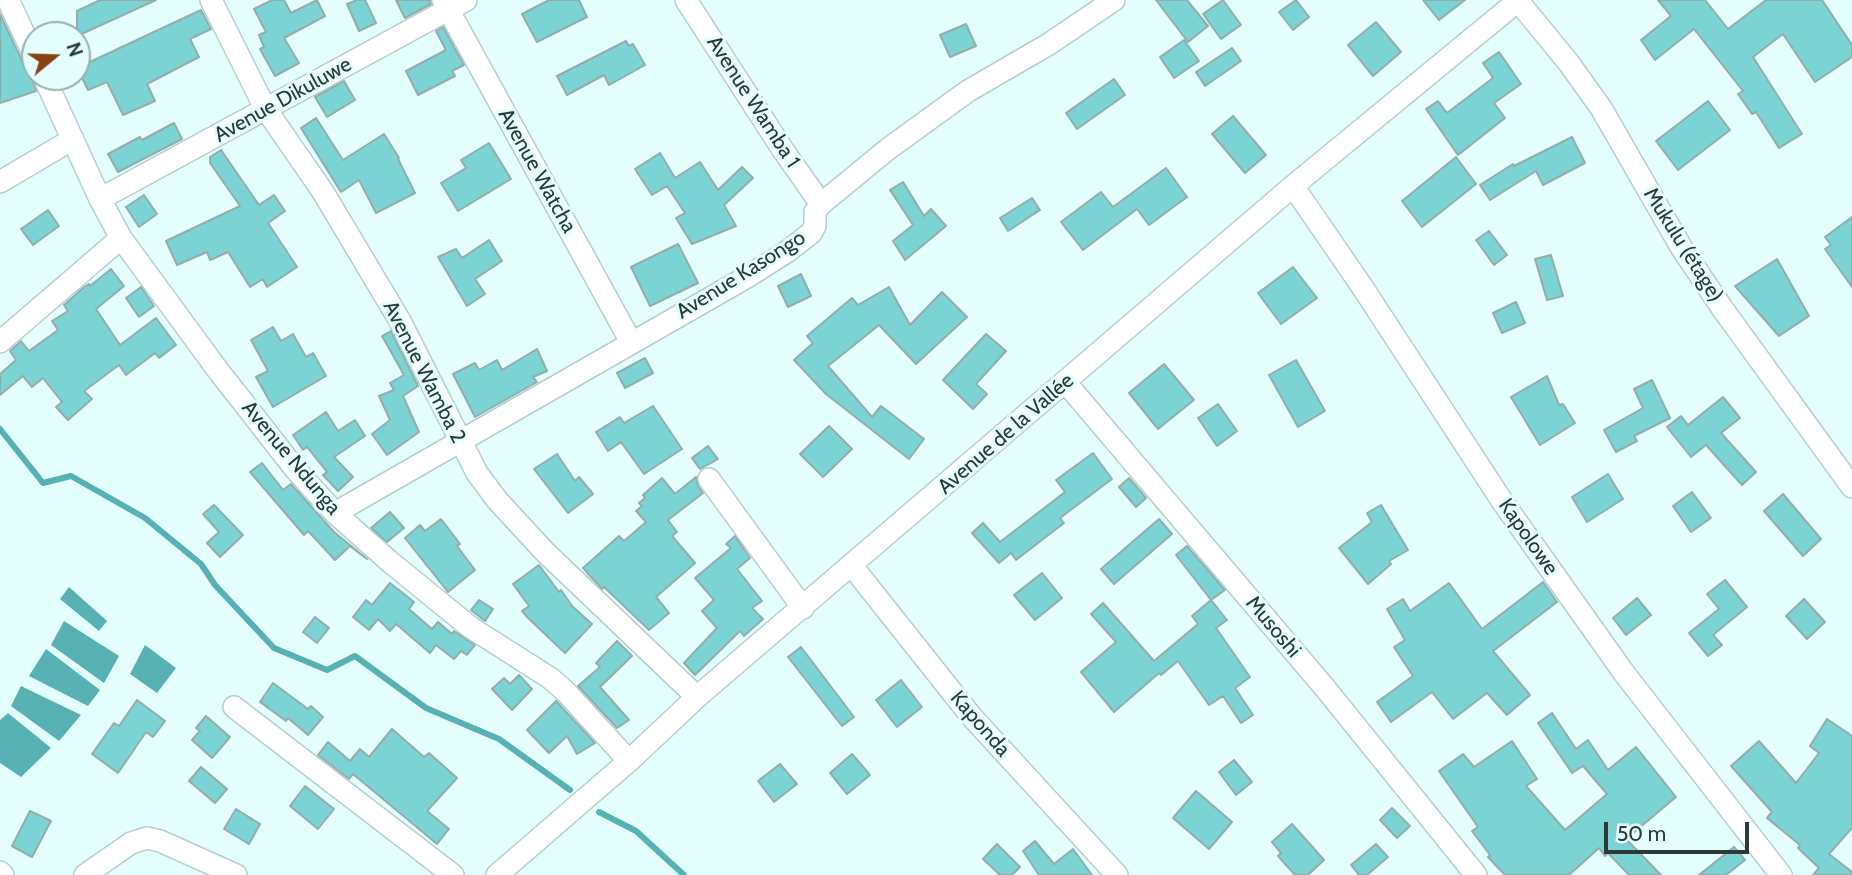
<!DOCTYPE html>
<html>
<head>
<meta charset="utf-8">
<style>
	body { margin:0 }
	#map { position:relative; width:1852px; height:875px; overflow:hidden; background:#e4fefe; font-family:Cabin,sans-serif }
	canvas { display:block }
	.north { position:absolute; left:21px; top:21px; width:70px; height:70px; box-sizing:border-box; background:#e4fefe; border:2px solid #9bafaf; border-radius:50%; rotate:71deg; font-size:19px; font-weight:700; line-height:28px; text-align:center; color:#2d3838 }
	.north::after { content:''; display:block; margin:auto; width:24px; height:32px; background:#864215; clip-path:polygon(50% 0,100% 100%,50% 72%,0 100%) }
	.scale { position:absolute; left:1604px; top:822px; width:145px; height:32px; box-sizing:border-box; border:4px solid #2d3838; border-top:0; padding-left:9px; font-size:21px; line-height:24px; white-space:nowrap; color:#2d3838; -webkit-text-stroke:5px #e4fefe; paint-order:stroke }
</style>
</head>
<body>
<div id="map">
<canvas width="1852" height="875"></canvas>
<div class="north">N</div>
<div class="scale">50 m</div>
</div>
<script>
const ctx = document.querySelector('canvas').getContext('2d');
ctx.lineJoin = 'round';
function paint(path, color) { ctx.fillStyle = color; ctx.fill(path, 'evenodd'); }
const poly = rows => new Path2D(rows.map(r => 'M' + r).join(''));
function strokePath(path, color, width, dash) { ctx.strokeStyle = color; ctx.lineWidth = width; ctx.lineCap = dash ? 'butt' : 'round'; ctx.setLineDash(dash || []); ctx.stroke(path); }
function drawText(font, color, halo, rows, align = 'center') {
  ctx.font = font + ' Cabin,sans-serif'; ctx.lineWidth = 6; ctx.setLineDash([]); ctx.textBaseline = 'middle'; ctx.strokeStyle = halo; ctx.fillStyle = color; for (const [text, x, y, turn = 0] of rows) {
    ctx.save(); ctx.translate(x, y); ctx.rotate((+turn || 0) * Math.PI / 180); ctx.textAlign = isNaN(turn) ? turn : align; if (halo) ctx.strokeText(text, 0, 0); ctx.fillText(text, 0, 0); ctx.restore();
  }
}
paint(poly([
	[69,587,107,621,99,631,60,599],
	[64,621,119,656,104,683,51,645],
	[145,645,176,668,157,693,130,674],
	[46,649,100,690,88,706,29,676],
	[21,686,81,715,59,741,11,706],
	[8,713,51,748,21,777,0,763,0,720]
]), '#57b0b1');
strokePath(poly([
	[0,429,43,483,71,476,145,518,201,564,215,585,274,648,327,670,355,656,426,708,499,739,570,790],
	[599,812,636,831,684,875]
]), '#57b0b1', 6);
const building = poly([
	[100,0,156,0,77,36,77,11,100,0],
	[272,0,284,0,291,13,317,0,325,16,284,38,299,63,275,76,260,49,264,47,259,35,266,32,254,9,272,0],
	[357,0,365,0,376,23,359,31,347,4,357,0],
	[396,0,430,0,431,4,405,18,396,0],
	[549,0,579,0,587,17,537,42,522,14,549,0],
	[1156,0,1187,0,1208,26,1188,42,1156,0],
	[1223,0,1241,25,1221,39,1203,14,1223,0],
	[1296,0,1309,17,1293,30,1279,12,1296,0],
	[1423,0,1465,0,1439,20,1423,0],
	[1658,0,1705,0,1728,29,1766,0,1822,0,1852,45,1852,57,1815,82,1783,34,1753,57,1802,134,1779,148,1756,112,1752,114,1738,94,1743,91,1694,29,1655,60,1641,40,1671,16,1658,0],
	[201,10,211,29,190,39,199,57,147,84,155,101,123,115,107,82,88,90,77,68,201,10],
	[0,14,23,63,33,70,31,76,36,91,0,103,0,14],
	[1376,22,1401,52,1373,76,1348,45,1376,22],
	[966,24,976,46,950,57,940,35,966,24],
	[443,27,464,65,452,71,455,76,418,95,406,71,446,50,436,31,443,27],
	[1184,40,1199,61,1174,78,1160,57,1184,40],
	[626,41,629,46,633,44,645,65,609,85,604,75,567,95,557,76,626,41],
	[1232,48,1241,61,1205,86,1196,72,1232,48],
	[1499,52,1521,84,1494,103,1505,118,1458,155,1426,109,1438,101,1447,113,1493,78,1483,63,1499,52],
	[1114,79,1125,95,1077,129,1066,113,1114,79],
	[344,81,355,100,327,117,315,97,344,81],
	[1708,101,1730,130,1678,170,1656,141,1708,101],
	[1233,116,1266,155,1245,173,1212,134,1233,116],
	[316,118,343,160,384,134,399,158,398,159,415,193,376,213,359,180,341,192,301,128,316,118],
	[174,123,182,139,118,172,108,154,140,137,142,140,174,123],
	[1572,137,1585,163,1543,185,1536,171,1490,200,1480,185,1513,164,1514,166,1572,137],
	[489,143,511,179,458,211,441,183,466,168,461,160,489,143],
	[221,150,259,205,274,195,285,211,268,223,297,267,267,287,263,279,250,287,228,252,210,260,207,252,177,265,166,241,240,206,210,163,210,157,221,150],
	[660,153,675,178,700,162,718,190,742,167,753,178,724,205,736,226,692,244,676,218,685,213,667,186,652,195,635,169,660,153],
	[1456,157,1476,184,1422,227,1402,201,1456,157],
	[1166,168,1187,197,1149,225,1137,209,1083,250,1061,222,1101,192,1113,207,1166,168],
	[903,182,924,216,931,209,946,226,905,260,893,241,913,225,890,190,903,182],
	[144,195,157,214,139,227,126,207,144,195],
	[1032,198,1040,210,1008,231,1000,218,1032,198],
	[48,210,59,226,33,245,21,229,48,210],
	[1852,217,1852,287,1825,249,1831,245,1825,237,1852,217],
	[1489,231,1507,255,1494,265,1476,240,1489,231],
	[489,240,502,261,475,279,485,294,467,306,438,257,456,249,462,258,489,240],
	[678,244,698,283,650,306,631,267,678,244],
	[1551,255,1563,296,1547,300,1535,259,1551,255],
	[1777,259,1809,316,1779,336,1735,286,1777,259],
	[1293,267,1317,298,1281,324,1258,293,1293,267],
	[111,269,124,286,96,309,120,345,156,318,176,345,159,358,155,353,126,375,119,365,84,391,92,399,68,420,56,407,62,402,43,378,32,387,23,376,0,395,0,374,16,360,10,351,21,341,29,351,58,330,52,321,68,311,64,305,84,287,89,284,90,286,111,269],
	[801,274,811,296,788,307,778,286,801,274],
	[141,287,154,306,139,317,126,298,141,287],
	[889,287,910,325,942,292,967,317,916,364,879,325,828,366,872,417,881,406,924,439,909,459,826,394,794,360,813,343,807,336,852,298,858,305,889,287],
	[1516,302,1525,323,1502,333,1493,313,1516,302],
	[273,327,281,341,293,334,306,357,313,353,326,376,273,407,256,377,268,371,251,340,273,327],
	[391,331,418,386,403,396,419,432,387,455,372,434,390,420,379,396,394,390,390,383,404,375,382,336,391,331],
	[986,334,1006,351,976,384,987,394,973,409,943,380,986,334],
	[537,349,547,371,533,377,537,382,475,417,453,374,475,363,479,370,497,360,502,370,537,349],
	[645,358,653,373,625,388,617,373,645,358],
	[1296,360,1325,411,1298,427,1269,375,1296,360],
	[1164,364,1194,400,1158,429,1129,393,1164,364],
	[1547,376,1559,405,1563,404,1575,423,1540,445,1511,397,1547,376],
	[1652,380,1670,418,1634,436,1637,441,1616,452,1604,430,1643,408,1634,389,1652,380],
	[1723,397,1740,418,1721,433,1756,472,1742,485,1706,445,1691,457,1667,427,1681,416,1688,425,1723,397],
	[1218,404,1237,431,1217,446,1198,418,1218,404],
	[653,406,682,449,644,474,621,442,608,451,596,432,620,417,624,423,653,406],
	[326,412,338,431,355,420,365,436,334,457,353,477,338,491,323,475,327,472,307,447,303,450,293,435,326,412],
	[829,426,852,449,823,477,800,454,829,426],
	[708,446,718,459,700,469,692,458,708,446],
	[1093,453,1112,479,1060,518,1064,523,1016,560,1011,553,999,563,972,533,983,523,1000,542,1065,492,1056,480,1093,453],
	[557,454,575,481,579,477,593,494,568,513,534,469,557,454],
	[262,463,283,490,291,484,334,532,367,559,350,546,335,560,308,531,304,535,250,472,262,463],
	[1608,474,1623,499,1587,522,1572,497,1608,474],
	[696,477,698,486,703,493,668,520,677,532,672,536,695,563,656,597,669,613,649,630,604,587,602,589,583,568,619,536,624,541,646,522,636,511,642,506,639,503,645,498,643,495,662,478,675,494,696,477],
	[1129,478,1146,498,1136,507,1119,487,1129,478],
	[1692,492,1711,518,1691,532,1673,506,1692,492],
	[1783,494,1821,539,1803,556,1764,511,1783,494],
	[214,505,243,535,220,557,207,543,219,532,203,514,214,505],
	[1381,505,1408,550,1389,561,1391,564,1368,584,1339,548,1372,522,1367,513,1381,505],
	[390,512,404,528,387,542,371,528,390,512],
	[441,519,460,544,457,546,475,570,448,592,405,538,420,525,425,531,441,519],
	[1159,519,1172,534,1114,584,1101,569,1159,519],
	[735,536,750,558,737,569,762,601,752,608,763,619,744,636,740,631,695,675,684,663,717,628,702,611,714,600,695,578,731,548,726,544,735,536],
	[1187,546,1225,590,1211,600,1176,555,1187,546],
	[539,565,559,592,561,590,572,606,592,624,565,653,528,618,522,611,529,606,513,584,539,565],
	[1042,573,1062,598,1035,620,1014,595,1042,573],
	[1725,580,1747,607,1713,635,1722,645,1708,656,1689,633,1719,609,1707,594,1725,580],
	[1543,582,1557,602,1493,651,1530,695,1507,715,1487,693,1453,719,1432,692,1391,722,1377,702,1413,676,1394,647,1405,640,1387,609,1403,599,1410,611,1449,583,1482,629,1543,582],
	[390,583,414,602,409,609,432,629,438,622,452,634,454,631,475,645,467,655,461,651,454,659,436,645,430,653,396,624,390,631,378,619,369,630,353,617,366,600,372,605,390,583],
	[1637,598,1651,615,1626,635,1613,618,1637,598],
	[1804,599,1825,622,1807,639,1786,616,1804,599],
	[479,600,493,609,485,621,471,610,479,600],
	[1211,600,1227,620,1216,628,1250,677,1235,688,1253,715,1241,723,1223,696,1209,705,1178,661,1161,675,1159,673,1114,712,1081,672,1116,642,1091,614,1103,603,1154,661,1198,624,1192,616,1211,600],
	[315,617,329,628,317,643,303,632,315,617],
	[617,641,632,656,600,687,629,720,617,728,578,686,600,667,596,663,617,641],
	[801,647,854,717,842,726,788,657,801,647],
	[519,675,532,689,512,710,492,689,504,678,510,684,519,675],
	[901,680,922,707,897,727,876,700,901,680],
	[273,683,308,709,311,706,323,717,308,735,288,718,286,721,260,702,273,683],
	[137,700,165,721,153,737,146,732,118,773,92,754,114,723,119,726,137,700],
	[556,701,595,743,577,754,567,736,549,753,527,730,556,701],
	[1552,713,1576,749,1588,740,1608,770,1636,747,1676,797,1626,839,1661,875,1629,875,1608,853,1605,856,1599,848,1569,875,1505,875,1488,857,1490,855,1472,831,1478,827,1439,771,1463,754,1474,767,1512,741,1537,779,1526,786,1565,830,1607,794,1583,766,1572,773,1538,723,1552,713],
	[206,716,230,737,212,758,192,740,200,731,196,728,206,716],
	[1827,719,1852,736,1852,828,1829,854,1852,872,1852,875,1813,875,1819,868,1798,848,1800,845,1767,818,1772,812,1731,766,1759,741,1796,783,1819,753,1810,746,1827,719],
	[392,729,424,757,429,753,457,778,427,811,449,829,437,844,353,774,349,779,318,755,328,742,350,761,360,749,369,757,392,729],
	[852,754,870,775,847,794,830,773,852,754],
	[1234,760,1252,782,1236,795,1219,772,1234,760],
	[780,764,797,784,774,802,758,781,780,764],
	[201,767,227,789,215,803,189,781,201,767],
	[305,786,334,809,318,829,290,806,305,786],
	[1196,791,1232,822,1209,849,1173,818,1196,791],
	[1392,808,1410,826,1397,838,1380,820,1392,808],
	[236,809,260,824,249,844,224,829,236,809],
	[30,811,51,821,32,857,12,846,30,811],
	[1292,824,1324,860,1308,875,1295,875,1278,856,1281,853,1272,842,1292,824],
	[1035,841,1054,864,1073,849,1092,875,1039,875,1023,851,1035,841],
	[997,844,1020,867,1012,875,1000,875,983,859,997,844],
	[1376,844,1388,857,1367,875,1359,875,1351,865,1376,844],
	[1734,847,1745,860,1726,875,1699,875,1734,847]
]);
paint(building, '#7bd3d4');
strokePath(building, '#94acac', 2);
const minor = poly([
	[8,0,35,57],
	[211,0,265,108,323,192,400,321,477,473,497,500,545,552,697,697],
	[443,0,631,342],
	[686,0,783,150,821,204],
	[1518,1,1568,62,1601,108,1681,247,1722,308,1852,487],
	[44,77,100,199,121,238,217,369,296,470,335,513,389,561,470,627,550,678,566,692,629,761],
	[0,182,73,139],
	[1293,186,1363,288,1502,501,1624,673,1781,875],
	[100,199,466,0],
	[0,342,121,238],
	[1066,383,1325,688,1476,875],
	[709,479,803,608],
	[335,513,747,277,788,251,811,233,815,226,815,212,821,204,888,149,968,91,1049,44,1114,0],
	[852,566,971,716,1117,875],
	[234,707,453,875],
	[0,872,3,875],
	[85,875,131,843,147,838,160,841,236,875],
	[497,875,629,761,697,697,1293,186,1519,0]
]);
strokePath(minor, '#b5cece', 24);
strokePath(minor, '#fff', 21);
drawText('21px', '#2d3838', '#e4fefe', [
	["Avenue Dikuluwe",283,100,-29],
	["Avenue Wamba 1",753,102,57],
	["Avenue Watcha",537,171,61],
	["Mukulu (étage)",1683,245,58],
	["Avenue Kasongo",741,275,-32],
	["Avenue Wamba 2",424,372,63],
	["Avenue de la Vallée",1006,434,-41],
	["Avenue Ndunga",291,458,50],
	["Kapolowe",1528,537,55],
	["Musoshi",1273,627,50],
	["Kaponda",980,724,49]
]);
</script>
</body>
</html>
